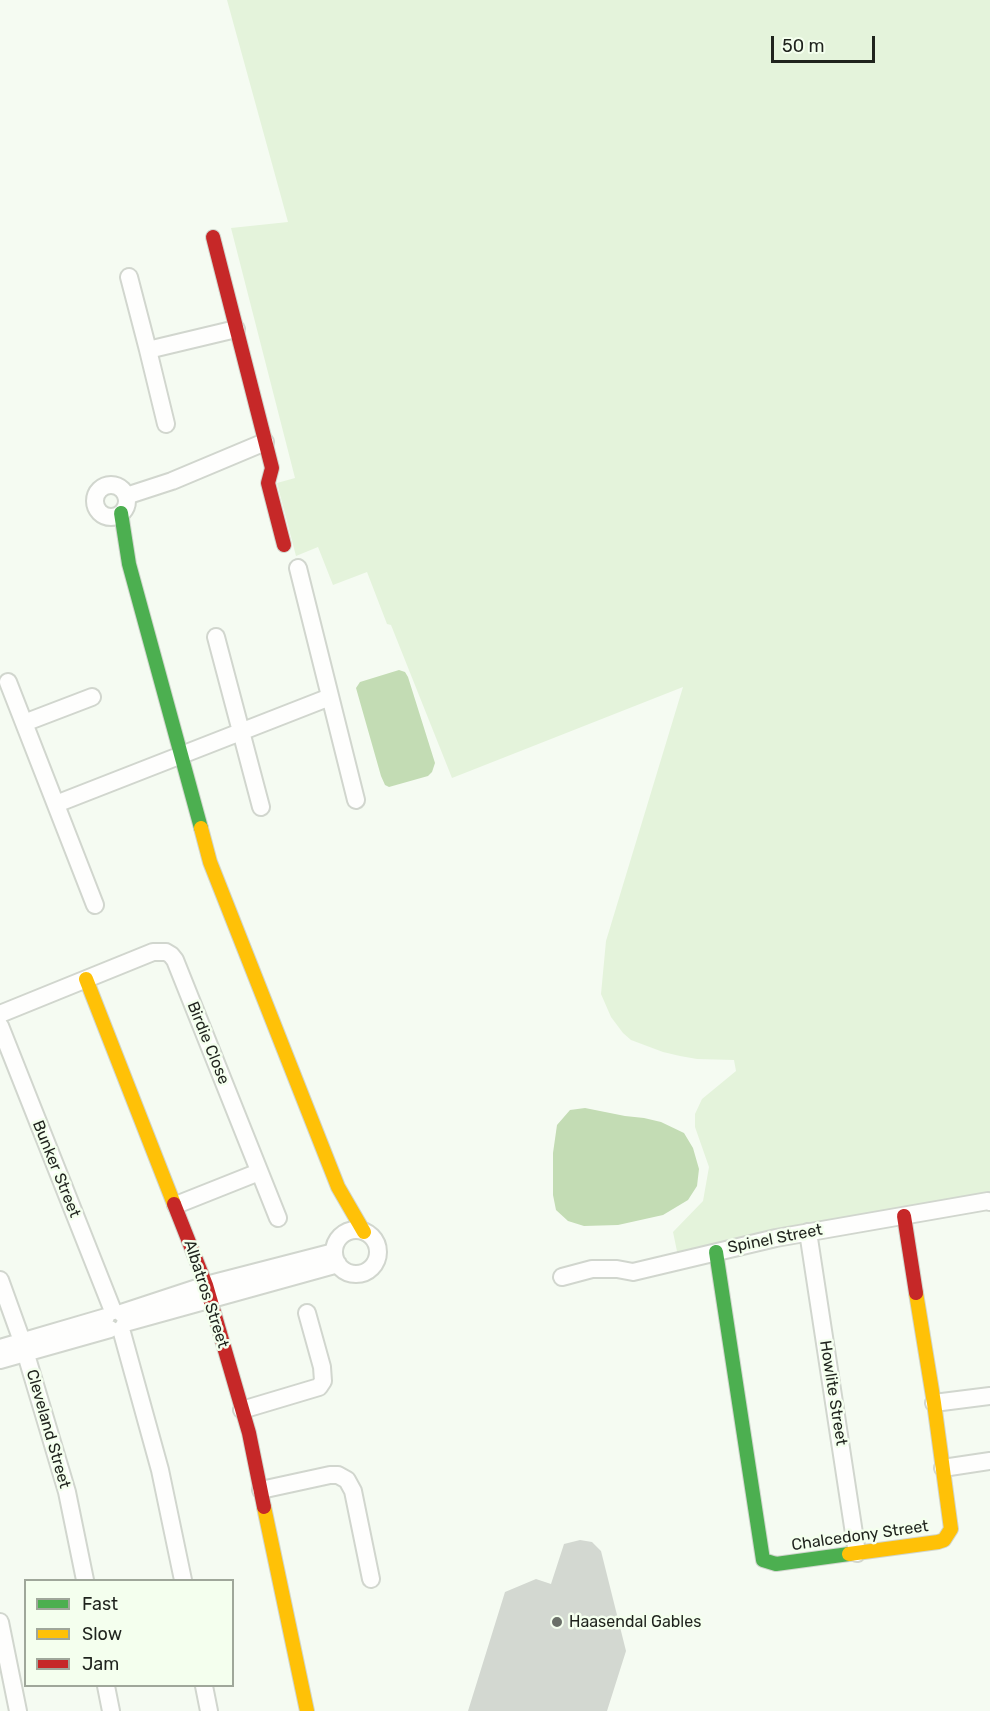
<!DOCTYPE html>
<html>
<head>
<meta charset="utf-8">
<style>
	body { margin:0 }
	#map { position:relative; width:990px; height:1711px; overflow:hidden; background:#f5fbf2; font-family:Rubik,sans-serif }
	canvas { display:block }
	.legend { position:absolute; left:24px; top:1579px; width:210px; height:108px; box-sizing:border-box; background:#f4ffee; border:2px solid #9fa79a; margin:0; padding:8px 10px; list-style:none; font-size:18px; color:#1f231d }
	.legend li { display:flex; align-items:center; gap:12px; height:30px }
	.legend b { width:30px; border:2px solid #9fa79a }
	.scale { position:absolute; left:771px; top:36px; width:104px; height:27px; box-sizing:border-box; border:3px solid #1f231d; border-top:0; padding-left:8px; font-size:18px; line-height:21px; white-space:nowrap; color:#1f231d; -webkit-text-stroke:4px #f4ffee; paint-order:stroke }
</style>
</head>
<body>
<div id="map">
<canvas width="990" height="1711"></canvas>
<ul class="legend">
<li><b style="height:8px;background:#4caf50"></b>Fast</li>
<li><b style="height:8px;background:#ffc107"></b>Slow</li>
<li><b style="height:8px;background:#c62828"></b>Jam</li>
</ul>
<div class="scale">50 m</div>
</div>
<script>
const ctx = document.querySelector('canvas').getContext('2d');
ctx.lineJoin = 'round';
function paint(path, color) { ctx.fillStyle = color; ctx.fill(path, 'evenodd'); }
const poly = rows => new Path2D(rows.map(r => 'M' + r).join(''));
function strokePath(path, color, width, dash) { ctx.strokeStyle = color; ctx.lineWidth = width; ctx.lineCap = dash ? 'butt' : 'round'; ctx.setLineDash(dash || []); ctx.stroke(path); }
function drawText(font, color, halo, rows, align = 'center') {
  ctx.font = font + ' Rubik,sans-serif'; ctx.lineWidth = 5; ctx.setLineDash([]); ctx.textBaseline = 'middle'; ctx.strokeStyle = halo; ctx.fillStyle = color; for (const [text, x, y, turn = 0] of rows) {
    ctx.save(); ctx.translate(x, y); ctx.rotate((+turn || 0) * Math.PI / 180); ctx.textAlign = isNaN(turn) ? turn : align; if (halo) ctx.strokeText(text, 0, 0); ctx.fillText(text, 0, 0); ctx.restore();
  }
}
paint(poly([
	[227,0,990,0,990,1206,679,1261,673,1232,703,1201,709,1167,695,1127,695,1114,702,1099,736,1071,734,1060,697,1059,680,1056,663,1052,631,1040,623,1033,611,1017,601,994,606,941,683,687,452,778,391,625,387,624,367,572,333,585,318,547,296,556,277,483,295,478,231,228,288,222]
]), '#e4f3db');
paint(poly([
	[399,670,405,672,408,677,435,763,432,772,428,776,389,787,385,785,381,776,356,688,360,682],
	[585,1108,625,1116,644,1118,661,1122,684,1133,693,1148,699,1169,697,1186,688,1200,663,1215,618,1225,584,1226,568,1221,556,1210,553,1195,553,1153,557,1125,570,1110]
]), '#c3dcb4');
paint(poly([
	[580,1540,592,1542,601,1551,626,1651,607,1711,468,1711,505,1592,536,1579,551,1584,564,1544]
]), '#d3d8d1');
const street = poly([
	[129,277,148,350,236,329],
	[148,350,166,424],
	'95 501a16 16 0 1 1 32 0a16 16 0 1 1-32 0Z',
	[126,496,172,481,265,442],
	[298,568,356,800],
	[216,637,261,807],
	[8,682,95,905],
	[24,723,92,697],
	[56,804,330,697],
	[0,1014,153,952,166,952,171,955,175,960,278,1218],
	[0,1026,113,1311],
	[176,1205,259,1172],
	'334 1252a22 22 0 1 1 44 0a22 22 0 1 1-44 0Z',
	[808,1232,857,1553],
	[562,1277,592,1269,617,1269,633,1272,776,1238,988,1201,990,1202],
	[0,1280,22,1341,67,1492,85,1580],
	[121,1313,206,1285,334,1252],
	[125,1323,338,1264],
	[121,1329,160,1470,183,1580],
	[0,1348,106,1317],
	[0,1360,110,1329],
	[934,1403,990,1396],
	[242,1410,319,1387,323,1381,322,1367,307,1313],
	[943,1468,990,1461],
	[261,1490,330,1475,338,1475,347,1480,353,1491,371,1579],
	[0,1622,18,1711],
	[106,1686,111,1711],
	[204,1686,209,1711]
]);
const fast = poly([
	[121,513,129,564,201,828],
	[716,1252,763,1560,776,1564,849,1554]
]);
const slow = poly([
	[201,828,210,862,338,1187,364,1232],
	[86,979,174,1204],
	[264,1507,307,1711],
	[849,1554,938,1542,944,1540,951,1529,934,1403,916,1293]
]);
const jam = poly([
	[213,237,272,468,268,483,284,545],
	[174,1204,206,1285,249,1433,264,1507],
	[904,1216,916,1293]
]);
strokePath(street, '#d1d6ce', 20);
strokePath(fast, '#d1d6ce', 16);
strokePath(slow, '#d1d6ce', 16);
strokePath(jam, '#d1d6ce', 16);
strokePath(street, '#fefefd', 16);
strokePath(fast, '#4caf50', 14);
strokePath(slow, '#ffc107', 14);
strokePath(jam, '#c62828', 14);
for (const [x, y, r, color] of [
	[557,1622,6,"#6a6f68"]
]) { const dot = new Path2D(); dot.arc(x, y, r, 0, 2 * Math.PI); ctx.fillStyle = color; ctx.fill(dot); strokePath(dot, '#f4ffee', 2); }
drawText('16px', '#1f231d', '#f4ffee', [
	["Birdie Close",208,1043,68],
	["Bunker Street",56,1169,68],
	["Spinel Street",775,1239,-11],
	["Albatros Street",206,1294,72],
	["Howlite Street",833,1393,81],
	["Cleveland Street",48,1429,74],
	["Chalcedony Street",860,1536,-8]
]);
drawText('16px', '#1f231d', '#f4ffee', [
	["Haasendal Gables",569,1622]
], 'left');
</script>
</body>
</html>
